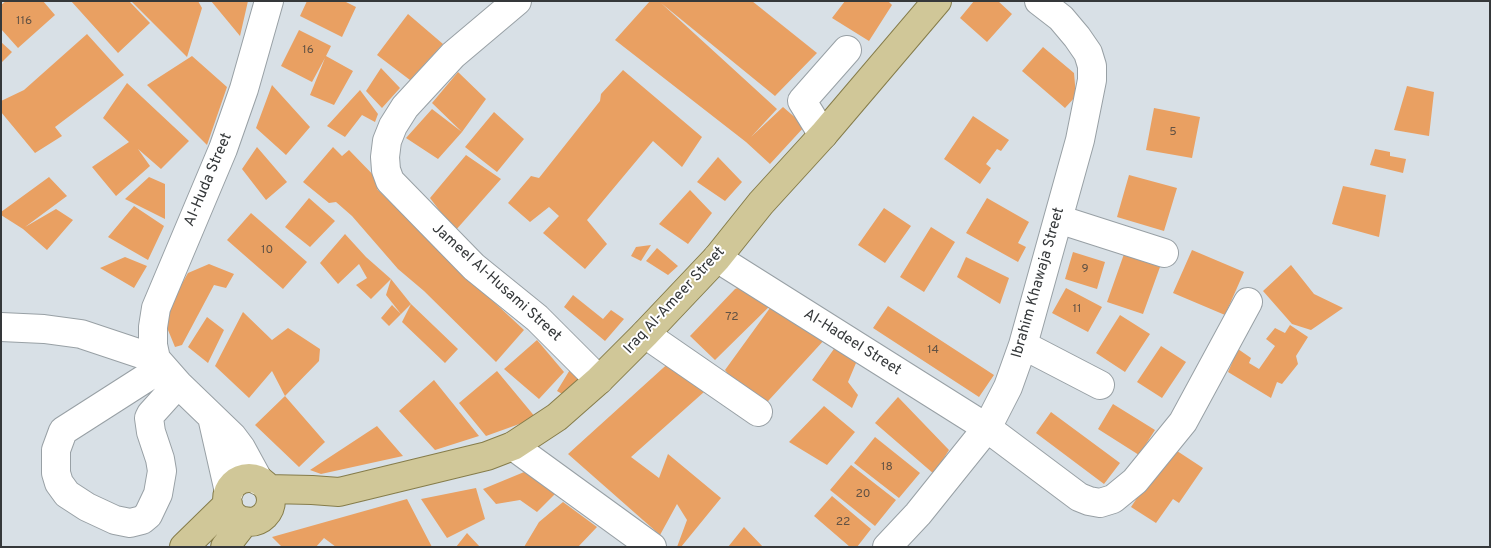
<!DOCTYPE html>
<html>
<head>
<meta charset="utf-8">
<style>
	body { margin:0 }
	#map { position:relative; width:1491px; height:548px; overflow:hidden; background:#d8e0e6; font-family:Overpass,sans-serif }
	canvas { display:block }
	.frame { position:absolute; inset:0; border:2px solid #35383a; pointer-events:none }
</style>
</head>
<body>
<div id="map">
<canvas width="1491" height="548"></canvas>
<div class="frame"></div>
</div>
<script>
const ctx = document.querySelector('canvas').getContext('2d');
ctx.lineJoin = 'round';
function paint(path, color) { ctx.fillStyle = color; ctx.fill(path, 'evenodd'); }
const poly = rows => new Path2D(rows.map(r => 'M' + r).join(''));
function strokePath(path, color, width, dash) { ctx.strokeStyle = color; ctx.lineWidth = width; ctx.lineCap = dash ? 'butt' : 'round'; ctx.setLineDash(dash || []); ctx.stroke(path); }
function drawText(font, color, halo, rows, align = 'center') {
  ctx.font = font + ' Overpass,sans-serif'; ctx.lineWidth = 4; ctx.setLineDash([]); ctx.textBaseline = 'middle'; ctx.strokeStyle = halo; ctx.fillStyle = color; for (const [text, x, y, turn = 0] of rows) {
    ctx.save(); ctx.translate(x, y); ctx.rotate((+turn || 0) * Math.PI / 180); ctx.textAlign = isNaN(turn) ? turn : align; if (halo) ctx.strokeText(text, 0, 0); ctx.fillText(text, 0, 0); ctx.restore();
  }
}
paint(poly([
	[6,1,43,1,55,15,18,48,1,29,1,5],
	[71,1,129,1,150,23,118,53],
	[131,1,198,1,202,8,187,57],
	[211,1,248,1,240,36],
	[307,1,344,1,356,7,342,37,300,16],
	[650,1,752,1,817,53,775,96,661,3,777,109,751,137,783,107,805,126,770,164,746,142,615,40],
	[845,1,888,1,892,5,869,41,832,18],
	[974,1,998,1,1012,14,987,42,960,18],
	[408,14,443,44,410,80,377,55],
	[299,30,331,46,326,56,353,71,334,105,310,95,325,58,312,82,281,66],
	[87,34,124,75,55,127,62,136,35,153,1,112,1,101,24,90],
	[1,42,12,52,1,63],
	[1043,47,1074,73,1076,96,1065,108,1022,71],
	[192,56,227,87,207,145,147,85],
	[381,68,400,88,382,108,366,91],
	[623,70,702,137,682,167,653,141,587,220,607,244,585,269,543,233,559,216,549,207,530,222,508,203,531,176,539,178,600,101,601,94],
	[458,72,486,99,462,132,432,103],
	[127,83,189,141,161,169,138,149,150,166,116,196,92,167,129,142,103,118],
	[272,85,310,127,286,155,256,128],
	[1407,86,1434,92,1429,136,1394,130],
	[360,90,378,114,375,122,362,115,345,137,327,126],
	[1154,108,1200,117,1192,158,1146,150],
	[432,109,462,132,438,159,406,138],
	[494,112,524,139,497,172,465,147],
	[973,116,1009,140,1001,151,997,149,986,164,991,168,980,184,944,159],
	[257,147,287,182,266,200,242,169],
	[333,147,342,156,349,150,382,184,377,189,451,262,524,330,496,362,424,291,398,269,352,216,336,202,329,203,303,182],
	[1375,149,1390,152,1390,156,1406,159,1403,173,1370,165],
	[466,155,501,179,455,231,430,198],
	[718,157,742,182,725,201,697,182],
	[1129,175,1177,188,1164,231,1117,217],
	[49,177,67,196,25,227,56,209,73,220,47,250,23,229,1,215,1,212],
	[149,177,165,184,165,219,125,199],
	[1343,186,1386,195,1379,237,1332,224],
	[690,190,712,213,688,244,659,224],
	[309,198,335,221,310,247,285,227],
	[987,198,1029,222,1018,243,1026,247,1018,262,966,233],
	[134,206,164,226,148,260,108,237],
	[884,208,911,226,885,263,858,245],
	[251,213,307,262,283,289,227,240],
	[931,227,955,242,924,292,900,277],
	[345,234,366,257,391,279,371,299,356,285,367,278,359,264,338,284,320,263],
	[651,245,641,261,631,256,636,247],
	[657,248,678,266,668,275,646,261],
	[1192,250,1244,272,1225,315,1173,293],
	[1073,252,1105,262,1097,289,1065,279],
	[1124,254,1160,267,1143,314,1107,302],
	[125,257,147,266,134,288,100,268],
	[966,257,1009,278,1000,304,957,277],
	[209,264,234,274,226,288,214,285,182,345,175,347,168,330,168,308,188,273],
	[1291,265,1314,294,1343,308,1311,330,1292,324,1263,291],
	[391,279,411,304,401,314,386,295],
	[745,285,775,301,715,360,690,336,735,289],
	[1066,288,1102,307,1088,332,1052,313],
	[573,295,603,319,611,310,624,319,605,341,564,307],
	[775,301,826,338,758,412,725,370],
	[411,304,458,349,445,363,402,322],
	[392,305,401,314,389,326,381,318],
	[888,306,994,375,979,397,873,328],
	[243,312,272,340,288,328,320,349,319,361,285,396,272,371,249,398,215,366],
	[1120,315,1150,334,1125,372,1096,353],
	[207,317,224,330,208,363,188,347],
	[1290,325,1308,337,1296,356,1298,364,1282,384,1277,382,1271,398,1228,372,1238,349,1251,358,1249,363,1259,369,1275,346,1266,339,1275,328,1285,333],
	[537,340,564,372,539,399,504,369],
	[836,346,856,363,848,382,858,395,852,408,812,380],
	[1161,346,1186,362,1162,398,1137,382],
	[673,359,704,392,631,457,659,478,668,454,721,498,681,547,677,547,687,520,677,504,660,535,568,454],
	[571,368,588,387,569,398,557,391],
	[497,371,536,418,486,436,459,403],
	[434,380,479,436,435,450,399,411],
	[285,396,325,442,299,467,255,425],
	[898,397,949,450,934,474,875,423],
	[1113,404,1155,430,1139,455,1098,429],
	[824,406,855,432,827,465,789,442],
	[1051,412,1120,463,1104,484,1036,433],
	[377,426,403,456,321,474,310,470],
	[875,437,920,473,899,498,854,463],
	[1171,447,1203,468,1179,503,1173,499,1156,523,1131,507],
	[851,465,896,500,875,526,830,490],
	[529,470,556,493,537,512,520,500,496,504,483,489],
	[476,488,485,519,447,538,421,499],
	[832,496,871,529,857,547,850,547,814,516],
	[407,499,432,547,336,547,324,538,316,547,282,547,272,537],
	[563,502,597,527,578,547,524,547,539,522],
	[744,527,763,547,728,547],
	[467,533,480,547,456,547]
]), '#e9a062');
const minor = poly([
	[517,1,453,55,405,107,393,126,387,141,385,157,386,170,390,181,474,267,537,318,599,380],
	[823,135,802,101,847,50],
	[1058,219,1164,253],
	[717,258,987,428,1079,497,1089,501,1100,503,1113,499,1135,481,1183,422,1248,302],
	[1,327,44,329,81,334,156,359,178,384,232,436,241,448,259,481],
	[645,334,758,412],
	[1023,345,1100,385],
	[156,359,153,345,153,327,156,308,223,149,244,89,269,1],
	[163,367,63,431,56,450,56,473,59,483,67,494,87,507,115,520,130,523,142,520,148,515,158,494,162,471,160,459,151,432,149,418,151,414,178,384],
	[212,417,229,492],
	[513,446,652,547],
	[887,547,918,514,987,428,1008,387,1023,345,1080,140,1092,80,1092,66,1088,53,1077,37,1061,18,1039,1]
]);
const major = poly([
	'227 500a22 22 0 1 1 44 0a22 22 0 1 1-44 0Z',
	[268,489,312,490,339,492,487,456,513,446,557,417,599,380,645,334,717,258,761,203,823,135,937,1],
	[184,547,228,504],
	[225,547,245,521]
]);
strokePath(minor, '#98a0a5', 30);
strokePath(major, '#857c4a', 30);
strokePath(minor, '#fff', 28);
strokePath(major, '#d0c798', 28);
drawText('12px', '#625244', null, [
	["116",24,22],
	["16",308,51],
	["5",1173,133],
	["10",267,251],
	["9",1085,270],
	["11",1077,310],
	["72",732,318],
	["14",933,351],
	["18",887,468],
	["20",863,495],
	["22",843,523]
]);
drawText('15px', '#35383a', '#fff', [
	["Al-Huda Street",209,180,-67],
	["Jameel Al-Husami Street",496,283,42],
	["Ibrahim Khawaja Street",1039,283,-74],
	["Iraq Al-Ameer Street",675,301,-47],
	["Al-Hadeel Street",852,343,32]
]);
</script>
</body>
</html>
